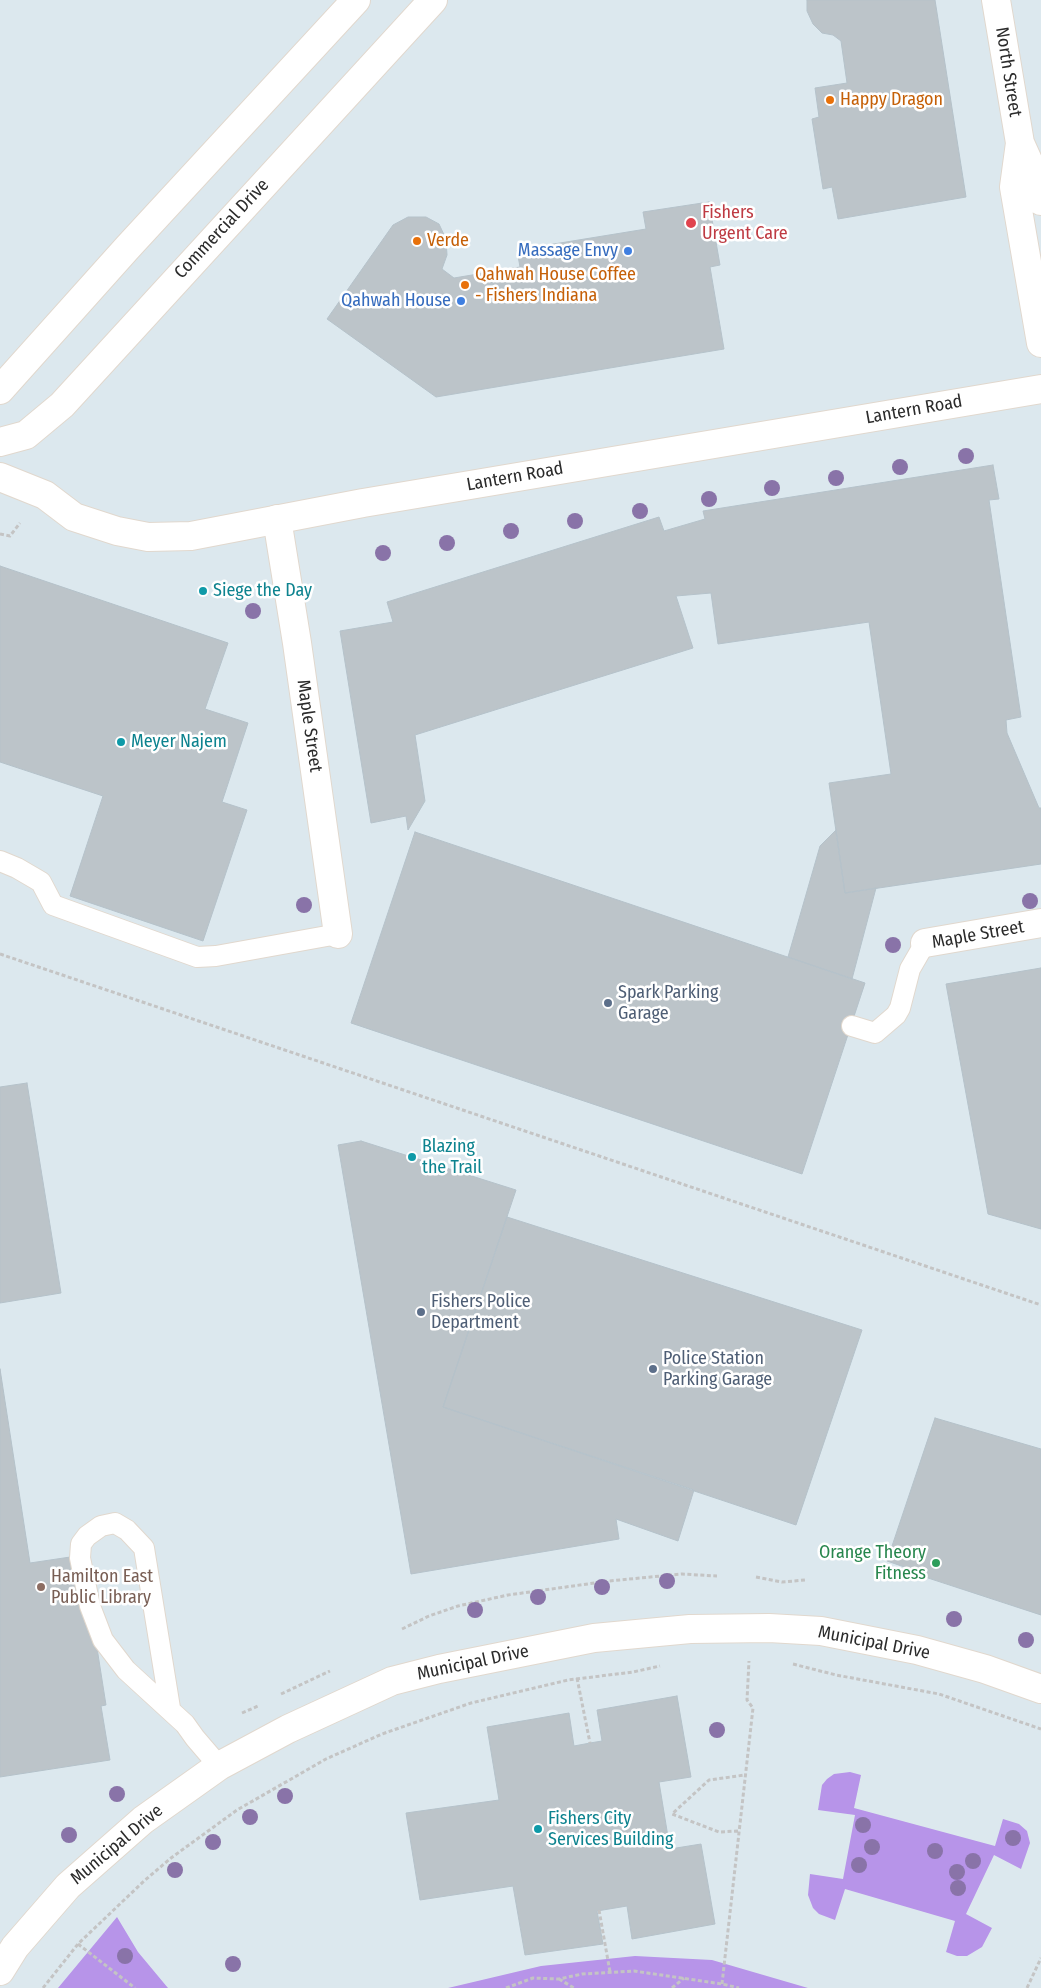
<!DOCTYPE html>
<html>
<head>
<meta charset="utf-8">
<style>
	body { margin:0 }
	canvas { display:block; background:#dce8ee }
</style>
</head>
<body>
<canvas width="1041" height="1988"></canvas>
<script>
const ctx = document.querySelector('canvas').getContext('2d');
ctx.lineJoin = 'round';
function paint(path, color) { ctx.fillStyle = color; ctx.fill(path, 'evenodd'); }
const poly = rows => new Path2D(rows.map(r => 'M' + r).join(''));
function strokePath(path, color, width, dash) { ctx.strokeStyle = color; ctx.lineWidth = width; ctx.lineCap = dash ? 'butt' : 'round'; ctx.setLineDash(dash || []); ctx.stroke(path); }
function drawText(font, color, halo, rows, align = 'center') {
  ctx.font = font + ' "Fira Sans Condensed",sans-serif'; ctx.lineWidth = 5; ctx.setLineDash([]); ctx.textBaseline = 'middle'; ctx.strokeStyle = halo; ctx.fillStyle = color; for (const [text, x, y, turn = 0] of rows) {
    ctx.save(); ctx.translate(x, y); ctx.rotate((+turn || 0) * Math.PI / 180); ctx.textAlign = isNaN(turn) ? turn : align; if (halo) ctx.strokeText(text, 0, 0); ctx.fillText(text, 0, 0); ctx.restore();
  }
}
paint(poly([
	[850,1772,861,1775,854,1808,995,1846,1003,1819,1019,1824,1027,1831,1030,1843,1021,1869,994,1855,966,1914,992,1928,982,1947,967,1956,957,1956,946,1952,955,1921,845,1889,835,1920,819,1914,813,1908,808,1895,810,1874,843,1879,855,1815,818,1810,822,1785,827,1779,834,1774],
	[117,1917,138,1952,168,1988,58,1988],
	[635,1956,712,1960,808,1988,448,1988,541,1966]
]), '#b794e9');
const building = poly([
	[807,0,935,0,966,197,838,219,832,187,823,189,812,119,819,117,815,88,847,83,841,41,833,35,822,33,813,24,807,11,807,0],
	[709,202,720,265,710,267,724,349,436,397,327,319,393,225,408,217,426,217,439,224,446,239,447,255,442,269,454,278,520,267,517,250,646,229,643,212,709,202],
	[993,465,999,499,989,500,1021,717,1006,720,1007,733,1039,808,1041,808,1041,864,845,893,829,783,891,774,869,622,718,644,711,593,676,596,693,648,415,735,425,801,408,830,406,816,371,823,340,631,393,622,387,602,659,517,664,531,705,519,703,511,993,465],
	[0,566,228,643,205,709,248,723,222,802,247,810,203,941,70,896,103,796,0,762,0,566],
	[836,830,845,893,876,888,852,979,788,957,820,846,836,830],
	[415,832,865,983,802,1174,351,1023,415,832],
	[1041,968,1041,1229,988,1214,946,984,1041,968],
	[27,1083,61,1293,0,1303,0,1087,27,1083],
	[361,1141,516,1190,443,1407,694,1490,678,1541,616,1519,619,1539,411,1574,338,1145,361,1141],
	[507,1217,862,1330,796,1525,443,1407,507,1217],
	[0,1369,30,1563,77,1556,91,1610,106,1705,101,1706,110,1760,0,1777,0,1369],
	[935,1418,1041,1449,1041,1615,925,1577,916,1571,887,1561,935,1418],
	[677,1696,691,1777,659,1782,670,1849,701,1844,715,1924,632,1939,627,1906,597,1911,603,1944,525,1955,513,1886,420,1900,406,1813,499,1800,487,1727,569,1713,574,1746,590,1743,602,1741,597,1710,677,1696]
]);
paint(building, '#bcc4c9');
strokePath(building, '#b5c2ca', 1);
const lane = poly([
	[0,861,17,868,41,882,53,905,197,957,216,956,338,934],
	[852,1026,875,1033,896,1015,900,1008,910,969,925,943],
	[170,1708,144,1548,127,1530,115,1523,101,1526,87,1536,81,1544,80,1558,90,1606,103,1640,126,1670,185,1724,195,1738,219,1766]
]);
const street = poly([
	[996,0,1020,143,1038,183,1041,201],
	[1020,143,1014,187,1041,343],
	[277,519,297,643,338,934],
	[925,943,1041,923],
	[0,1971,15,1947,68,1886,143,1820,219,1766,288,1729,392,1681,439,1669,594,1638,690,1629,769,1628,821,1631,917,1650,985,1669,1041,1689]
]);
const secondary = poly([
	[0,390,128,247,356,0],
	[0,442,26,435,62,405,433,0],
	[0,477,45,495,74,517,117,531,148,537,191,536,363,503,1041,389]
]);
strokePath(lane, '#e1d8ce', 22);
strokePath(street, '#e1d8ce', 30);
strokePath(secondary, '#e1d8ce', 30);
strokePath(poly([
	[0,534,10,536,20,523],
	[0,954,1041,1305],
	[756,1577,782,1582,805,1580],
	[402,1629,429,1616,458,1606,508,1595,609,1581,682,1574,717,1576],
	[793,1664,836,1675,939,1694,1041,1729],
	[577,1678,590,1743],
	[281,1694,330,1671],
	[242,1713,258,1706],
	[738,1831,719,1832,672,1814,709,1780,745,1775],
	[599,1910,610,1972],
	[78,1944,135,1988],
	[559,1979,574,1988],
	[722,1984,753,1708,747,1700,749,1661],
	[43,1988,78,1944,144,1881,171,1858,237,1810,326,1759,382,1734,471,1703,568,1680,633,1672,660,1666],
	[506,1988,533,1978,559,1979,582,1974,634,1971,722,1984,739,1988],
	[672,1988,684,1978],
	[1027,1988,1041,1958]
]), '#c4c4c4', 3, [4, 2.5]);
strokePath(lane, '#fff', 20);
strokePath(street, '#fff', 28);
strokePath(secondary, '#fff', 28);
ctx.fillStyle = '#8973a8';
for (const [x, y] of [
	[966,456],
	[900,467],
	[836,478],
	[772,488],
	[709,499],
	[640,511],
	[575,521],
	[511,531],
	[447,543],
	[383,553],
	[253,611],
	[1030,901],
	[304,905],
	[893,945],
	[667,1581],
	[602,1587],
	[538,1597],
	[475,1610],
	[954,1619],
	[1026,1640],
	[717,1730],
	[117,1794],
	[285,1796],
	[250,1817],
	[863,1825],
	[69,1835],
	[1013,1838],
	[213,1842],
	[872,1847],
	[935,1851],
	[973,1861],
	[859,1865],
	[175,1870],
	[957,1872],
	[958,1888],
	[125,1956],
	[233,1964]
]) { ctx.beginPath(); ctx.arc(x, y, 8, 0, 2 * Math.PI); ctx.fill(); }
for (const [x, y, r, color] of [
	[830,100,5,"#e8710a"],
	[691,223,6,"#e0444e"],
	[417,241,5,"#e8710a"],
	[628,251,5,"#3f7fe0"],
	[465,285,5,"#e8710a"],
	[461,301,5,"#3f7fe0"],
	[203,591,5,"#0f9aa8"],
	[121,742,5,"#0f9aa8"],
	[608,1003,5,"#5c6f8a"],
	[412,1157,5,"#0f9aa8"],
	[421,1312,5,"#5c6f8a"],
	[653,1369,5,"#5c6f8a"],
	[936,1563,5,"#2e9e5b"],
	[41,1587,5,"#8d6e63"],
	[538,1829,5,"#0f9aa8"]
]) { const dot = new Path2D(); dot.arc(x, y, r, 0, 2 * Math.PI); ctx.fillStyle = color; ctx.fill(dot); strokePath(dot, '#fff', 2); }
drawText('18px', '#2b2b2b', '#fff', [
	["North Street",1008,72,81],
	["Commercial Drive",222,229,-47],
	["Lantern Road",914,410,-10],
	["Lantern Road",515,477,-10],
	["Maple Street",309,726,82],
	["Maple Street",978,935,-10],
	["Municipal Drive",874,1643,11],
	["Municipal Drive",473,1663,-12],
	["Municipal Drive",117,1845,-40]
]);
drawText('18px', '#c56008', '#fff', [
	["Happy Dragon",840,100],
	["Verde",427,241],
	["Qahwah House Coffee",475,275],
	["- Fishers Indiana",475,296]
], 'left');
drawText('18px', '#be3a42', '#fff', [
	["Fishers",702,213],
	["Urgent Care",702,234]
], 'left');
drawText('18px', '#366cbe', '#fff', [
	["Massage Envy",618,251],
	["Qahwah House",451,301]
], 'right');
drawText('18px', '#0d838f', '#fff', [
	["Siege the Day",213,591],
	["Meyer Najem",131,742],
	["Blazing",422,1147],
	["the Trail",422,1168],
	["Fishers City",548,1819],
	["Services Building",548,1840]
], 'left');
drawText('18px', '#4e5e75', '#fff', [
	["Spark Parking",618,993],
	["Garage",618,1014],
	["Fishers Police",431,1302],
	["Department",431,1323],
	["Police Station",663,1359],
	["Parking Garage",663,1380]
], 'left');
drawText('18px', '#27864d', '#fff', [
	["Orange Theory",926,1553],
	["Fitness",926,1574]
], 'right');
drawText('18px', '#785e54', '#fff', [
	["Hamilton East",51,1577],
	["Public Library",51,1598]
], 'left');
</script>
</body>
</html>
